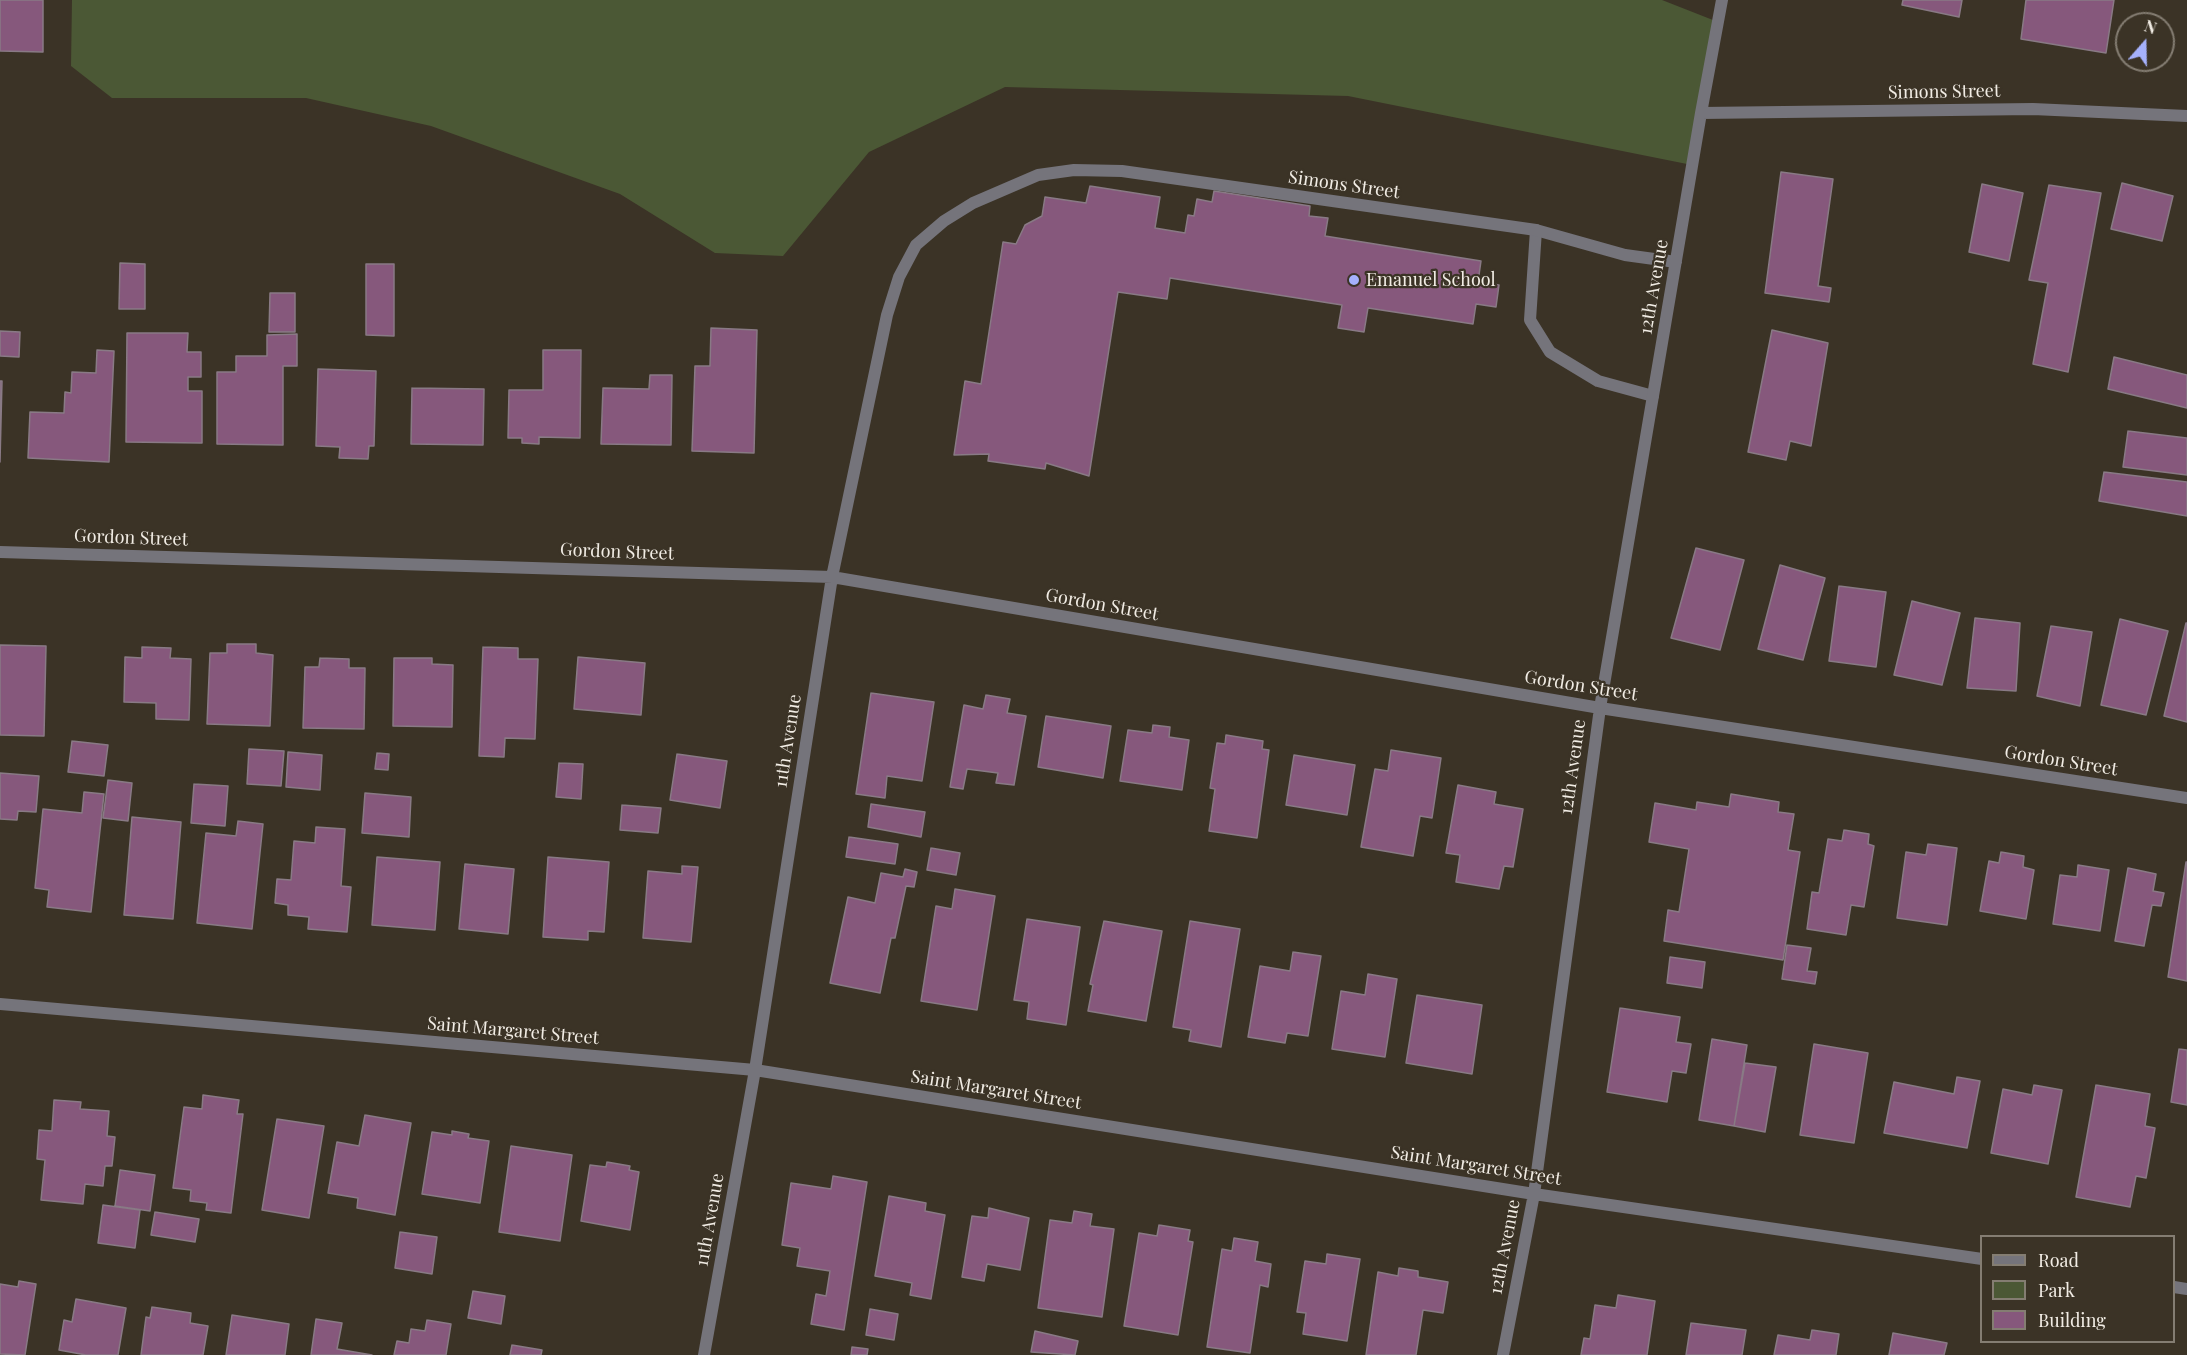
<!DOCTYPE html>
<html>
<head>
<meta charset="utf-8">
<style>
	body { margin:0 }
	#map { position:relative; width:2187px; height:1355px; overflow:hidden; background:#3b3326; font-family:"Playfair Display",serif }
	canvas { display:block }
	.legend { position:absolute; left:1980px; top:1235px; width:195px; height:108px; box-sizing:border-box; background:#3b3326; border:2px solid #847d72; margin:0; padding:8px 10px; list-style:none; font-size:18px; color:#f1ece4 }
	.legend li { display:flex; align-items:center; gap:12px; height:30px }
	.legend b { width:30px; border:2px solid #847d72 }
	.north { position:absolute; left:2115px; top:12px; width:60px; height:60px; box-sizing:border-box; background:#3b3326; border:2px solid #847d72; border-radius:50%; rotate:20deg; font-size:16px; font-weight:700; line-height:24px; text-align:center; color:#f1ece4 }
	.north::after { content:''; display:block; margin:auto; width:21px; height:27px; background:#a5b1fc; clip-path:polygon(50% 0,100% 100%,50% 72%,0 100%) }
</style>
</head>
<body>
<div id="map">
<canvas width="2187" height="1355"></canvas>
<ul class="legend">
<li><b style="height:8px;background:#75747b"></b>Road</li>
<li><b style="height:16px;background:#4b5835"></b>Park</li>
<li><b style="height:16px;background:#86587c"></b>Building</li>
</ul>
<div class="north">N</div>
</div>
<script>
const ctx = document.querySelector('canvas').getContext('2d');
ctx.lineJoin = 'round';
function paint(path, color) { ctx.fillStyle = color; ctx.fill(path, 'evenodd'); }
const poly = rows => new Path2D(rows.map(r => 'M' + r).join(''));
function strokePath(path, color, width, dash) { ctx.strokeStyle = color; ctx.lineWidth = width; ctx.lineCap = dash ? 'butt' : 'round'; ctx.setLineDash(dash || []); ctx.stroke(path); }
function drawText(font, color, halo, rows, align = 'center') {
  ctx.font = font + ' "Playfair Display",serif'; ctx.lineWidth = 4.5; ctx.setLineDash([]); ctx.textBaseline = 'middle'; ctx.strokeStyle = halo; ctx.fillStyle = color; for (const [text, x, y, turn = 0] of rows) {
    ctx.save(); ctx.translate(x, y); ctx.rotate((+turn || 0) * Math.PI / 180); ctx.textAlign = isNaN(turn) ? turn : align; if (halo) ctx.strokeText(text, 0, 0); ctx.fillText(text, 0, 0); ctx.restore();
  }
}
paint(poly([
	[72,0,1662,0,1718,22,1692,165,1348,96,1005,87,869,152,783,256,715,253,620,194,431,126,306,98,112,98,71,66]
]), '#4b5835');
const building = poly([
	[0,0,43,0,43,52,0,51,0,0],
	[1903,0,1962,0,1959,17,1902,5,1903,0],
	[2026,0,2114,0,2106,53,2021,39,2026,0],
	[1781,172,1833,179,1818,286,1831,288,1829,302,1765,293,1781,172],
	[2122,183,2173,196,2162,241,2111,229,2122,183],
	[1982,184,2023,193,2009,261,1969,252,1982,184],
	[2049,185,2101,193,2068,372,2033,364,2048,283,2029,280,2049,185],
	[1090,186,1160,197,1155,228,1185,233,1188,215,1194,216,1197,199,1212,202,1214,191,1310,206,1309,216,1328,218,1325,236,1481,261,1478,282,1499,285,1496,307,1476,304,1473,324,1368,308,1364,332,1338,328,1342,305,1170,278,1167,299,1118,292,1089,476,1046,463,1045,469,988,461,989,454,954,455,965,381,981,384,1003,242,1016,244,1025,225,1042,216,1045,197,1086,203,1090,186],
	[120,263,145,264,145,309,119,309,120,263],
	[366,264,394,264,394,336,366,335,366,264],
	[270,293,295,293,295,332,269,332,270,293],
	[711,328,757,330,754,453,692,451,695,366,710,366,711,328],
	[1772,330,1828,343,1811,446,1790,441,1786,460,1748,452,1772,330],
	[0,331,20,332,19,357,0,356,0,331],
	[127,333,188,333,187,352,201,352,201,377,188,377,188,391,202,391,202,443,126,442,127,333],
	[297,334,297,366,283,366,283,445,217,444,217,372,236,372,236,356,267,356,267,335,297,334],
	[97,350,114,351,109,462,28,458,30,412,64,413,65,392,71,393,72,372,96,373,97,350],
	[543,350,581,350,580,438,539,437,539,444,522,443,522,438,508,438,509,390,543,390,543,350],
	[2114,357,2187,375,2187,408,2108,389,2114,357],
	[318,369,376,371,374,446,369,446,368,459,339,458,340,447,316,446,318,369],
	[650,375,672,375,671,445,601,444,603,388,649,389,650,375],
	[0,381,2,381,0,462,0,381],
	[412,388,484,389,483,445,411,444,412,388],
	[2128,431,2187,438,2187,475,2123,467,2128,431],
	[2104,472,2187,482,2187,516,2099,501,2104,472],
	[1696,548,1744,560,1720,650,1671,638,1696,548],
	[1780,565,1825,578,1803,660,1758,649,1780,565],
	[1839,586,1886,592,1876,667,1829,661,1839,586],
	[1912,601,1960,613,1942,685,1894,675,1912,601],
	[1975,618,2020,623,2016,691,1967,688,1975,618],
	[2120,619,2168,631,2146,715,2101,705,2120,619],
	[2186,623,2187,623,2187,722,2164,716,2186,623],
	[2051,626,2092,632,2080,706,2037,696,2051,626],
	[227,644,256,644,256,653,273,655,270,726,207,724,210,653,227,653,227,644],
	[0,645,46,646,44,736,0,735,0,645],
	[142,647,171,648,170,658,191,659,189,720,156,719,156,703,124,702,125,657,142,658,142,647],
	[483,647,518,648,518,659,538,659,535,739,505,738,504,757,479,756,483,647],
	[578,657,645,663,641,715,574,709,578,657],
	[320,658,349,659,349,668,365,668,364,729,303,728,305,667,319,667,320,658],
	[394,658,432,658,432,664,453,665,452,727,393,726,394,658],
	[871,693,934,702,922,781,887,776,885,798,856,794,871,693],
	[986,695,1010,699,1007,713,1026,716,1014,785,996,783,998,773,967,769,963,789,950,787,964,705,983,709,986,695],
	[1046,716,1111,726,1103,778,1038,767,1046,716],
	[1153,725,1170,727,1169,737,1189,740,1182,790,1120,781,1128,730,1152,733,1153,725],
	[1226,735,1263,741,1262,749,1269,750,1257,838,1209,831,1215,789,1210,788,1217,743,1225,744,1226,735],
	[72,741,108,745,104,776,68,772,72,741],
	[249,749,284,751,281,786,247,784,249,749],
	[1391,750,1441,758,1432,818,1420,816,1413,856,1361,847,1375,769,1388,771,1391,750],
	[288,752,322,755,320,790,286,787,288,752],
	[377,753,389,754,388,770,375,769,377,753],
	[677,754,727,761,720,808,670,800,677,754],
	[1294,755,1355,765,1347,815,1286,805,1294,755],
	[559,763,583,764,581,799,556,797,559,763],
	[0,773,39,776,36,812,18,811,17,820,0,819,0,773],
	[108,780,132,783,128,821,103,818,108,780],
	[194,784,228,786,225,826,191,823,194,784],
	[1458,785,1496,792,1494,804,1523,809,1513,867,1504,866,1499,889,1456,882,1460,855,1446,853,1458,785],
	[84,792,104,794,91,912,47,907,49,890,35,888,43,809,82,813,84,792],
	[365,793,411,797,409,837,362,833,365,793],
	[1731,794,1779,802,1778,812,1794,814,1788,850,1800,852,1783,960,1664,941,1668,910,1679,912,1689,849,1649,842,1655,803,1696,810,1697,802,1729,807,1731,794],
	[871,804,925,812,921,837,868,827,871,804],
	[622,805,661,808,658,833,620,830,622,805],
	[132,817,181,822,173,919,124,915,132,817],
	[238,821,263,824,252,929,197,923,206,833,236,836,238,821],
	[316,827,345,829,341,886,351,887,347,932,308,929,309,917,288,915,288,905,275,903,277,879,291,880,294,841,315,843,316,827],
	[1844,830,1869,834,1868,844,1874,846,1864,907,1851,905,1846,935,1807,929,1812,892,1819,893,1828,839,1842,841,1844,830],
	[849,837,898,844,895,864,846,857,849,837],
	[1928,844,1957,848,1947,925,1897,918,1906,852,1926,855,1928,844],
	[931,848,960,853,956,875,927,870,931,848],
	[2001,852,2024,856,2023,867,2034,870,2026,919,1980,911,1989,861,1999,863,2001,852],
	[377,857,440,862,435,930,372,925,377,857],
	[548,857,609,862,604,932,588,931,588,940,543,937,548,857],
	[2186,862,2187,862,2187,981,2168,977,2186,862],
	[465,864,514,869,508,934,459,929,465,864],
	[2078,865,2109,870,2100,931,2053,924,2060,875,2077,877,2078,865],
	[682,866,698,867,691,942,643,938,648,871,682,874,682,866],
	[2128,868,2156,874,2153,891,2164,893,2161,906,2152,905,2144,946,2115,941,2128,868],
	[905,869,917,872,914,887,906,886,895,938,891,938,880,993,830,983,848,897,875,903,881,873,903,877,905,869],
	[955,889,995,896,977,1010,921,1001,936,906,952,909,955,889],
	[1027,919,1080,927,1066,1025,1027,1019,1029,1002,1014,1000,1027,919],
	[1104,921,1162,931,1146,1021,1088,1011,1093,985,1090,984,1104,921],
	[1190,921,1240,929,1221,1047,1189,1041,1191,1030,1173,1027,1190,921],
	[1787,945,1811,948,1807,971,1817,972,1815,984,1782,979,1787,945],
	[1293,952,1321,956,1308,1036,1287,1033,1285,1043,1248,1037,1260,966,1290,971,1293,952],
	[1670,957,1705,962,1702,988,1667,983,1670,957],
	[1368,974,1397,979,1385,1057,1332,1049,1341,991,1365,995,1368,974],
	[1417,995,1482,1005,1472,1074,1406,1063,1417,995],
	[1620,1008,1680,1017,1676,1042,1691,1044,1686,1073,1672,1071,1667,1102,1607,1092,1620,1008],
	[1712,1039,1747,1045,1734,1126,1699,1120,1712,1039],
	[1814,1044,1868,1053,1854,1143,1800,1135,1814,1044],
	[2179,1049,2187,1050,2187,1105,2171,1102,2179,1049],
	[1745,1063,1776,1067,1765,1132,1734,1126,1745,1063],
	[1957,1077,1980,1081,1967,1148,1884,1133,1894,1082,1954,1094,1957,1077],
	[2034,1085,2062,1090,2048,1164,1991,1153,2003,1089,2032,1095,2034,1085],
	[2096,1085,2150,1094,2145,1126,2155,1128,2146,1178,2136,1176,2130,1207,2076,1197,2096,1085],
	[203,1095,239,1100,237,1114,243,1114,231,1213,206,1210,207,1203,190,1201,191,1190,173,1188,184,1107,202,1109,203,1095],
	[54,1100,81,1102,80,1109,109,1111,107,1136,115,1137,112,1166,105,1166,103,1186,85,1184,83,1204,41,1200,45,1160,37,1159,39,1130,52,1131,54,1100],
	[365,1115,411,1123,395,1215,357,1208,358,1198,328,1193,337,1142,359,1146,365,1115],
	[277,1119,324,1126,309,1218,262,1210,277,1119],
	[452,1131,469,1134,468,1138,489,1141,480,1203,422,1194,432,1132,452,1135,452,1131],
	[511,1146,572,1155,560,1241,499,1232,511,1146],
	[607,1162,630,1166,629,1170,639,1172,630,1230,581,1221,590,1165,606,1167,607,1162],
	[120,1170,155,1175,150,1211,115,1206,120,1170],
	[833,1176,867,1182,844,1330,811,1324,816,1294,826,1296,830,1271,797,1266,800,1248,782,1245,791,1183,831,1189,833,1176],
	[889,1196,926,1203,925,1211,945,1215,931,1299,910,1295,912,1283,875,1276,889,1196],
	[103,1205,140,1210,135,1248,98,1243,103,1205],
	[989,1208,1029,1218,1020,1270,987,1264,984,1281,962,1277,972,1216,988,1218,989,1208],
	[1074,1211,1092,1214,1090,1226,1114,1229,1102,1317,1038,1308,1050,1220,1072,1223,1074,1211],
	[155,1212,199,1219,195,1242,151,1235,155,1212],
	[1159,1225,1190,1230,1188,1241,1193,1242,1178,1335,1124,1326,1139,1233,1157,1236,1159,1225],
	[400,1232,437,1237,432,1274,395,1268,400,1232],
	[1234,1238,1258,1242,1255,1261,1271,1264,1268,1287,1260,1285,1250,1353,1207,1347,1222,1249,1232,1251,1234,1238],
	[1327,1254,1360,1259,1347,1341,1303,1334,1306,1313,1297,1312,1305,1261,1326,1264,1327,1254],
	[1399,1268,1418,1271,1418,1277,1448,1282,1443,1313,1423,1310,1416,1355,1366,1355,1378,1272,1398,1276,1399,1268],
	[19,1281,36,1284,25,1355,0,1354,0,1284,18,1287,19,1281],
	[473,1291,505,1296,501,1324,468,1318,473,1291],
	[1618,1295,1655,1301,1647,1355,1581,1355,1584,1338,1590,1339,1595,1305,1616,1308,1618,1295],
	[76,1299,126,1308,118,1355,86,1355,59,1350,64,1320,72,1322,76,1299],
	[152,1307,191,1313,190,1323,208,1326,203,1355,141,1355,146,1317,150,1318,152,1307],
	[870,1309,898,1314,894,1340,866,1335,870,1309],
	[232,1315,289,1324,285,1355,226,1355,232,1315],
	[316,1319,342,1323,337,1349,372,1355,311,1355,316,1319],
	[427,1320,451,1324,446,1355,394,1355,397,1341,409,1343,411,1329,425,1331,427,1320],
	[1691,1323,1746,1330,1742,1355,1686,1355,1691,1323],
	[1812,1330,1839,1334,1836,1355,1774,1355,1778,1335,1810,1340,1812,1330],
	[1035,1331,1078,1341,1075,1355,1031,1352,1035,1331],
	[1893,1333,1947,1343,1944,1355,1889,1355,1893,1333],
	[512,1345,542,1350,541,1355,510,1355,512,1345],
	[852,1347,868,1349,867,1355,851,1355,852,1347]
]);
paint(building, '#86587c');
strokePath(building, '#897a85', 1.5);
strokePath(poly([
	[1536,230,1530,320,1550,352,1598,381,1653,396]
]), '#75747b', 12);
strokePath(poly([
	[1701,113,2033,109,2187,116],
	[0,552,832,577,1600,708,2187,798],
	[0,1004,755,1070,1534,1194,1982,1259],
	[2174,1287,2187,1289],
	[704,1355,755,1070,832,577,887,315,899,277,916,245,944,221,973,203,1038,175,1074,170,1122,171,1536,230,1625,255,1676,262],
	[1503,1355,1534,1194,1600,708,1701,113,1722,0]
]), '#75747b', 12);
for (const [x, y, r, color] of [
	[1354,280,6,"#a5b1fc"]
]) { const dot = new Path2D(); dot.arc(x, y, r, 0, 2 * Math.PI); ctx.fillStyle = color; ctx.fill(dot); strokePath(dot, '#3b3326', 2); }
drawText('18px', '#f1ece4', '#3b3326', [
	["Simons Street",1944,92,-1],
	["Simons Street",1344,185,8],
	["12th Avenue",1654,287,-80],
	["Gordon Street",131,538,2],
	["Gordon Street",617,552,2],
	["Gordon Street",1102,605,10],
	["Gordon Street",1581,686,9],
	["11th Avenue",788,741,-81],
	["Gordon Street",2061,761,9],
	["12th Avenue",1573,767,-82],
	["Saint Margaret Street",513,1031,5],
	["Saint Margaret Street",996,1090,9],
	["Saint Margaret Street",1476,1166,9],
	["11th Avenue",710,1220,-80],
	["12th Avenue",1505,1247,-79]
]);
drawText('18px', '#f1ece4', '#3b3326', [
	["Emanuel School",1366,280]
], 'left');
</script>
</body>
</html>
